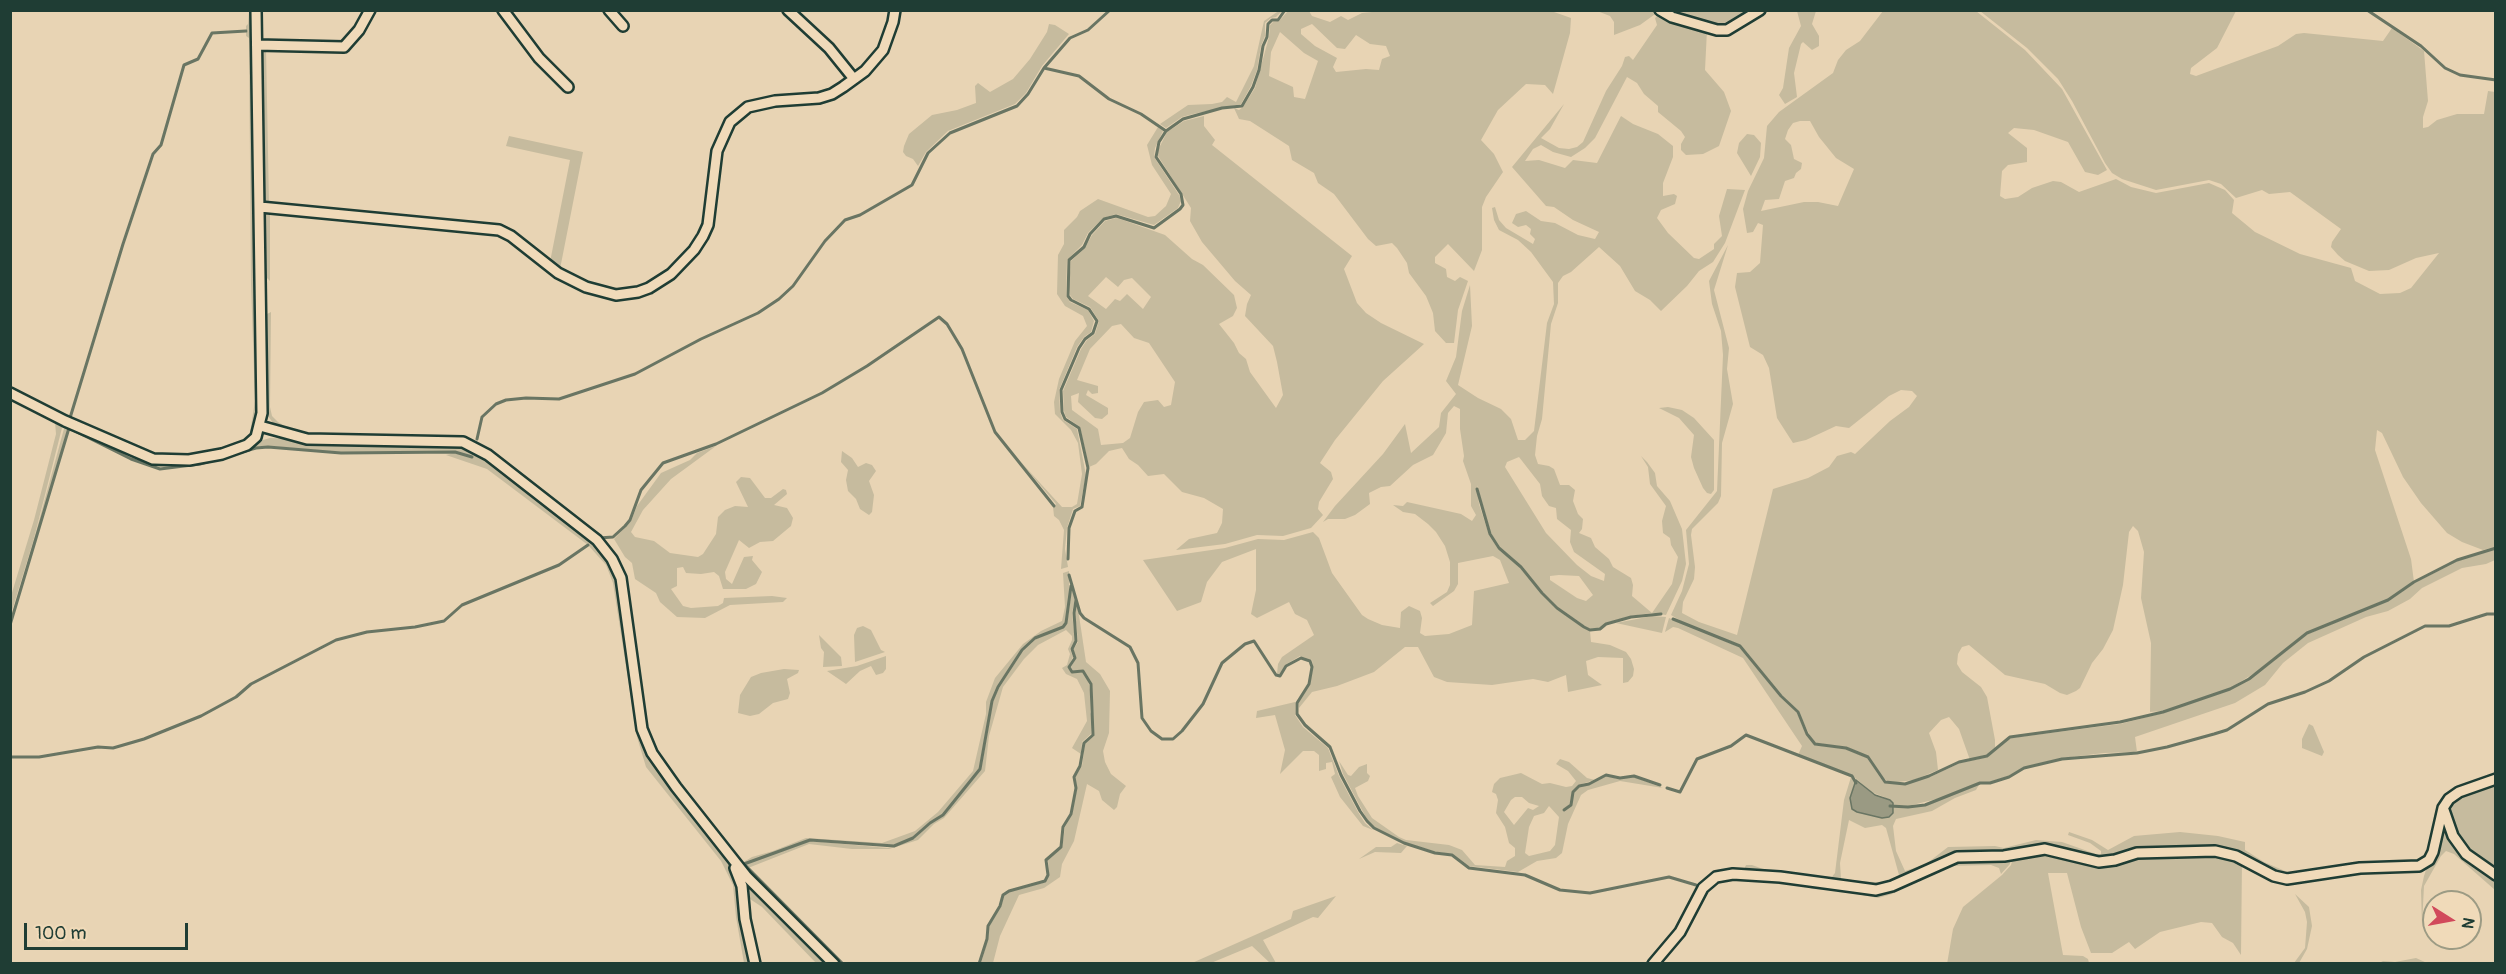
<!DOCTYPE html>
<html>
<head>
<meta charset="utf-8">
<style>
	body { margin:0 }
	#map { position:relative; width:2506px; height:974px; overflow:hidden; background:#e8d4b4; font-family:Pangolin,sans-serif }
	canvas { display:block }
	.frame { position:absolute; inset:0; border:12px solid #1f3d34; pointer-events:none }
	.north { position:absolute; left:2422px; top:890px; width:60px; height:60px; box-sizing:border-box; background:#f0dab9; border:2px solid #9c9b84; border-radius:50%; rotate:101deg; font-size:16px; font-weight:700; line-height:24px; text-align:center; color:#1f3d34 }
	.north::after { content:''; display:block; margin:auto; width:21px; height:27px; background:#d1495b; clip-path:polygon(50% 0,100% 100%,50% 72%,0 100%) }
	.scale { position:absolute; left:24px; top:923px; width:164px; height:27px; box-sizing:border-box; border:3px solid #1f3d34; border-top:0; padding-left:8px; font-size:18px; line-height:21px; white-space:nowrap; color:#1f3d34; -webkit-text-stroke:4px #f0dab9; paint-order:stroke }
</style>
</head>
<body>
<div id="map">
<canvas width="2506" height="974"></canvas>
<div class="frame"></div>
<div class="north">N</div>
<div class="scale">100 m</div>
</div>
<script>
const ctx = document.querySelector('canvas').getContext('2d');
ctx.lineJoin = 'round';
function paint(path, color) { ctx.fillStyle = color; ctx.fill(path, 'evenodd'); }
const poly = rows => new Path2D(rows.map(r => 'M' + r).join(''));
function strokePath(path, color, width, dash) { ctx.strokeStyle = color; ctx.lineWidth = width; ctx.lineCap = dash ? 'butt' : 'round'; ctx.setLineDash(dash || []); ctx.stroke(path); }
paint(poly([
	[1280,10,1282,11,1276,17,1271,18,1265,23,1265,36,1261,46,1257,70,1251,86,1241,104,1193,114,1182,117,1166,128,1160,124,1188,105,1212,104,1222,102,1227,97,1236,102,1254,66,1264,21],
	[1655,10,1658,12,1640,25,1614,35,1614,22,1610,16,1597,11],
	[1666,10,1758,11,1727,29],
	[249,11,254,11,260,411,255,433,240,444,205,455,157,457,134,450,11,390,10,387,69,418,154,454,181,455,214,450,245,439,250,433,255,401,251,284,249,38,246,36,246,32,249,31,246,30,246,26,248,24],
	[1382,11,1528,10,1554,12,1571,18,1570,33,1553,94,1545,85,1526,84,1498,110,1481,140,1494,154,1503,172,1486,197,1482,207,1482,250,1474,271,1448,244,1435,257,1435,263,1446,269,1447,277,1455,281,1460,277,1468,281,1458,310,1454,343,1446,343,1435,331,1433,313,1426,296,1409,273,1407,263,1397,248,1392,243,1376,246,1368,239,1334,194,1318,183,1314,173,1292,160,1289,146,1250,121,1239,119,1234,108,1239,110,1243,107,1255,88,1269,37,1270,25,1273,22,1279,21,1288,11,1309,11,1312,16,1330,22,1341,16,1348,20,1362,13],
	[1312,24,1337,48,1345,49,1356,35,1370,44,1386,46,1390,56,1382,59,1379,70,1366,69,1336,72,1333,67,1337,58,1315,46,1301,34,1301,29],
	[1280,32,1304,53,1318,61,1305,99,1294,97,1293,87,1269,76,1271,52],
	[1797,11,1816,11,1812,24,1819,36,1819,46,1812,50,1803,42,1801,44,1794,73,1797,97,1785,104,1779,95,1783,88,1789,48,1801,26],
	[1883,11,1976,11,2025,50,2062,89,2107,170,2098,175,2085,172,2068,142,2034,130,2014,128,2008,133,2027,148,2027,162,2008,165,2002,171,2000,196,2005,199,2018,197,2032,188,2053,181,2061,182,2079,192,2116,179,2131,187,2156,193,2209,183,2225,190,2234,200,2232,213,2255,232,2300,254,2351,268,2355,281,2380,294,2400,293,2411,288,2439,253,2416,258,2389,270,2369,271,2345,261,2338,255,2331,247,2332,242,2341,229,2290,192,2269,194,2262,190,2236,198,2221,184,2209,180,2156,190,2122,179,2112,173,2105,163,2072,101,2058,79,2027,48,1980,11,2236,11,2217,48,2191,68,2190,74,2196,76,2278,46,2296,34,2304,33,2383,41,2392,28,2424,51,2428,101,2423,117,2423,128,2428,127,2437,120,2457,114,2484,114,2488,91,2495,92,2495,547,2483,550,2462,542,2447,533,2421,503,2403,477,2382,433,2377,430,2375,450,2411,559,2414,582,2388,599,2307,632,2264,667,2229,689,2163,711,2150,712,2151,643,2141,598,2144,552,2138,531,2133,526,2129,532,2123,585,2113,630,2103,649,2092,663,2080,688,2076,691,2067,695,2060,693,2045,684,2005,675,1969,645,1962,647,1958,654,1957,664,1962,672,1981,687,1987,697,1995,740,1995,749,1987,755,1970,760,1959,729,1949,717,1941,720,1929,733,1936,752,1938,770,1914,780,1890,783,1882,777,1868,756,1846,747,1816,743,1812,740,1798,711,1782,695,1741,645,1686,624,1671,615,1682,591,1689,564,1686,530,1717,491,1723,355,1721,331,1712,304,1709,281,1728,245,1714,290,1729,348,1727,369,1733,404,1722,443,1721,496,1718,503,1692,529,1691,535,1695,567,1694,579,1683,602,1682,613,1699,622,1737,635,1773,489,1808,478,1829,467,1837,456,1851,452,1855,454,1890,421,1909,407,1917,396,1912,391,1901,390,1889,396,1849,428,1836,426,1806,440,1793,443,1777,418,1769,368,1763,355,1750,347,1735,287,1737,273,1750,272,1760,263,1763,225,1758,223,1753,232,1747,233,1743,209,1748,191,1764,158,1767,126,1779,112,1833,73,1838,60,1846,50,1860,41],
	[1800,121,1810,121,1819,137,1836,158,1854,169,1838,206,1818,202,1804,202,1761,211,1765,200,1779,199,1785,181,1794,178,1796,173,1801,169,1802,163,1794,159,1791,145,1785,139,1788,130,1793,123],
	[1660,14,1707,30,1705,70,1724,92,1731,111,1719,146,1703,154,1686,155,1681,150,1681,144,1685,137,1681,131,1658,112,1658,106,1644,94,1637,83,1627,77,1595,138,1585,148,1571,157,1553,152,1541,145,1533,149,1525,161,1539,160,1565,168,1573,160,1597,163,1621,116,1633,124,1658,134,1673,146,1673,157,1663,183,1663,196,1674,194,1677,196,1675,204,1661,210,1657,218,1668,233,1694,258,1699,259,1714,249,1714,244,1722,236,1719,216,1727,189,1745,190,1725,243,1713,262,1699,271,1687,286,1661,311,1650,300,1635,291,1620,266,1599,247,1571,272,1563,276,1558,283,1558,303,1551,324,1542,419,1537,436,1535,455,1538,464,1549,466,1554,469,1560,485,1569,485,1575,490,1573,501,1578,514,1583,519,1582,529,1579,533,1591,538,1595,547,1609,559,1613,567,1631,578,1633,585,1632,596,1652,613,1672,584,1678,557,1671,545,1670,538,1663,533,1662,521,1666,506,1650,484,1648,467,1641,456,1647,462,1655,473,1657,486,1670,501,1682,529,1686,564,1682,581,1666,615,1652,613,1630,616,1606,623,1600,628,1590,629,1585,626,1558,607,1543,592,1522,566,1500,547,1491,534,1477,485,1479,504,1489,535,1498,549,1520,568,1541,594,1556,609,1590,631,1591,642,1610,645,1626,652,1631,659,1634,669,1633,676,1628,682,1623,683,1623,658,1598,657,1586,661,1588,675,1602,685,1568,692,1566,675,1548,682,1533,679,1492,685,1447,682,1434,677,1418,647,1405,647,1374,672,1337,686,1312,692,1299,708,1298,703,1310,684,1313,667,1312,660,1300,656,1285,665,1280,674,1277,674,1278,664,1282,657,1314,635,1307,620,1295,614,1289,602,1257,618,1251,614,1256,590,1256,549,1222,562,1207,582,1201,602,1177,611,1143,560,1225,548,1258,539,1284,540,1313,532,1319,538,1332,573,1362,615,1368,619,1382,625,1400,628,1401,612,1409,606,1420,611,1422,618,1420,633,1425,636,1449,634,1472,625,1474,591,1509,583,1500,560,1493,556,1458,563,1458,584,1454,591,1433,606,1430,603,1447,592,1450,585,1450,562,1445,546,1436,532,1428,524,1415,514,1403,512,1393,505,1403,506,1407,502,1461,514,1472,521,1476,515,1471,506,1471,484,1463,461,1464,456,1460,429,1460,409,1454,406,1448,413,1446,433,1433,455,1413,465,1390,486,1381,487,1369,493,1370,504,1355,515,1345,519,1328,519,1323,522,1335,506,1383,454,1405,424,1411,453,1439,427,1441,413,1456,394,1446,381,1456,357,1462,311,1470,285,1472,326,1458,385,1478,398,1501,409,1511,419,1518,440,1525,440,1534,431,1547,323,1554,304,1553,282,1531,252,1518,240,1499,230,1494,220,1492,208,1495,207,1499,220,1506,228,1533,244,1535,239,1530,234,1531,229,1526,225,1518,227,1512,223,1516,214,1526,211,1541,221,1555,223,1578,235,1595,239,1599,232,1573,220,1554,207,1546,206,1512,167,1564,104,1550,129,1541,138,1559,148,1569,149,1577,147,1583,142,1606,91,1622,66,1625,57,1629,56,1633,60,1657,25,1655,18],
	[1519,457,1540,484,1542,496,1549,506,1556,508,1557,519,1571,530,1570,542,1574,552,1605,574,1604,581,1591,576,1577,565,1546,533,1505,467,1507,462],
	[1559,575,1579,576,1593,595,1586,601,1577,598,1550,580,1550,576],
	[1049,24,1055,25,1069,34,1042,66,1026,93,1015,104,948,131,926,152,918,166,913,159,906,156,903,152,904,146,909,134,932,115,957,110,976,103,975,86,978,83,990,92,1013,79,1030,59,1047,32],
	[262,48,266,48,269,205,265,204],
	[1204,116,1204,126,1215,140,1212,145,1352,256,1344,269,1357,303,1366,313,1381,323,1424,344,1383,381,1335,440,1320,463,1331,472,1333,479,1319,502,1318,509,1323,515,1311,528,1283,536,1257,535,1225,544,1176,550,1189,539,1217,533,1222,523,1223,509,1204,498,1182,492,1164,474,1148,476,1138,465,1129,459,1122,448,1109,451,1096,464,1089,467,1080,427,1066,417,1064,411,1063,391,1081,349,1087,340,1095,334,1099,321,1090,307,1073,299,1070,295,1069,286,1071,261,1085,248,1092,235,1105,221,1116,218,1123,220,1165,235,1192,259,1203,265,1234,295,1237,308,1233,316,1219,324,1234,343,1239,353,1246,359,1250,372,1276,408,1283,395,1277,362,1273,346,1245,316,1247,304,1251,295,1235,281,1202,242,1190,221,1191,208,1158,156,1158,150,1167,132,1184,121],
	[1106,277,1118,287,1124,280,1132,278,1151,297,1143,309,1127,294,1120,301,1115,299,1106,309,1088,296],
	[1121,324,1134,338,1149,343,1175,382,1171,405,1164,407,1158,400,1144,402,1138,412,1130,438,1123,443,1101,445,1098,429,1072,410,1071,396,1079,393,1078,402,1095,418,1102,419,1108,414,1108,408,1086,395,1088,390,1092,394,1098,393,1098,386,1077,380,1090,349,1112,326],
	[1158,127,1163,131,1155,148,1154,157,1179,195,1181,201,1178,208,1154,225,1116,214,1103,218,1088,233,1082,245,1067,260,1066,296,1070,302,1088,310,1094,321,1091,332,1084,337,1077,347,1059,390,1060,412,1063,420,1077,429,1086,475,1080,506,1073,509,1067,528,1065,549,1068,567,1061,569,1064,530,1059,520,1054,516,1053,507,1056,504,1019,460,1062,507,1072,507,1077,504,1082,474,1078,443,1071,430,1055,414,1054,402,1059,379,1075,341,1087,326,1083,316,1065,306,1057,294,1058,255,1064,244,1064,230,1077,217,1080,211,1098,199,1148,217,1155,216,1166,206,1171,194,1152,165,1147,145],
	[1747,134,1754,135,1761,143,1760,157,1751,176,1737,153,1739,143],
	[509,136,583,152,560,269,550,262,570,160,506,146],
	[270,214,270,281,266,277,265,215],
	[271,312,270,407,272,416,278,422,293,431,273,423,268,416,267,314],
	[1668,407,1682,410,1694,418,1714,440,1714,490,1711,494,1707,493,1703,488,1694,468,1691,457,1694,435,1679,418,1659,408],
	[51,418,63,424,33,542,11,614,11,596,34,520,56,434,55,422],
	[65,425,139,456,190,461,270,438,459,446,474,450,595,542,616,569,640,730,726,854,739,887,752,963,744,963,736,917,733,885,721,861,646,767,637,737,613,583,606,565,588,545,487,469,446,455,455,453,472,457,455,452,340,452,267,446,256,447,201,463,160,467,132,458,69,428,11,624],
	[716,446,671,479,643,510,631,532,635,537,654,541,670,553,698,557,703,554,716,534,718,517,725,510,735,506,748,507,736,482,741,477,750,478,765,498,771,498,783,489,786,490,787,494,774,505,787,508,793,518,791,526,773,541,760,542,749,548,739,540,725,572,726,579,732,584,744,557,753,556,752,560,762,572,756,584,746,589,723,589,719,576,714,572,701,574,686,573,683,567,677,568,677,586,671,589,683,606,691,608,718,606,723,603,724,598,772,596,787,598,783,602,730,605,705,618,677,617,660,602,656,593,635,579,632,563,625,557,614,539,631,521,637,506,661,473,690,460,697,453],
	[842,451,852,458,858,467,866,463,872,465,876,471,869,481,874,495,872,512,869,515,860,509,856,499,848,491,846,480,848,470,841,462],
	[2495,549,2495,560,2486,564,2462,568,2422,588,2410,599,2388,611,2366,617,2308,643,2283,663,2265,685,2235,703,2135,737,2137,752,2104,753,2062,758,2024,767,2008,776,1990,782,1980,782,1941,798,1908,806,1893,805,1884,797,1871,792,1852,775,1798,755,1802,746,1743,658,1678,628,1673,627,1665,632,1669,618,1739,647,1780,697,1797,713,1806,734,1815,745,1846,749,1867,758,1884,783,1905,784,1930,777,1960,763,1988,757,2011,738,2120,724,2163,713,2230,690,2265,668,2308,634,2388,601,2415,583,2457,561],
	[1069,571,1069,603,1066,622,1062,626,1035,638,1011,665,991,701,979,769,943,815,929,822,913,837,893,845,810,839,743,864,766,892,840,963,836,963,748,876,703,816,742,863,752,857,773,851,806,838,882,843,915,831,938,812,973,771,986,714,986,702,995,678,1023,644,1041,631,1062,621,1065,607,1063,573],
	[1072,589,1075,599,1072,613,1075,641,1070,649,1073,657,1068,667,1071,673,1083,673,1088,680,1090,690,1090,712,1092,716,1091,734,1082,742,1081,754,1072,748,1087,721,1084,693,1077,679,1066,674,1062,668,1067,665,1070,654,1068,649,1072,640,1072,636,1066,630,1038,645,1024,659,1003,687,989,736,985,771,944,818,934,824,918,840,889,849,852,849,809,844,748,868,745,866,749,863,810,841,888,848,894,847,914,839,930,824,944,816,981,770,993,701,999,688,1023,651,1036,639,1063,628,1067,624],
	[1077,602,1086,662,1100,674,1110,691,1109,733,1103,751,1105,762,1111,774,1126,786,1120,794,1117,807,1114,810,1102,800,1099,791,1087,784,1074,841,1062,864,1060,877,1044,888,1019,895,1000,936,993,963,981,963,988,939,989,926,1001,907,1004,896,1009,892,1046,882,1049,875,1048,860,1062,848,1065,827,1072,814,1077,788,1075,777,1082,766,1085,743,1094,736,1092,683,1084,670,1073,671,1071,667,1076,658,1073,650,1078,642,1075,613],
	[1652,616,1666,617,1662,633,1616,623],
	[863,626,871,630,881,650,885,652,855,662,854,635,857,628],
	[819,635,841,657,842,666,823,667,824,652,821,648],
	[886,656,886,669,883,673,876,675,871,666,860,671,846,684,827,671,857,666],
	[784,669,799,670,798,673,787,679,790,693,788,699,773,703,759,714,750,716,738,713,740,695,751,677,761,673],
	[1295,702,1295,715,1303,727,1328,748,1339,776,1358,812,1365,823,1373,830,1363,826,1340,797,1331,777,1335,774,1332,762,1326,763,1326,769,1319,771,1319,755,1314,751,1303,751,1280,774,1285,750,1275,715,1256,718,1257,711],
	[2309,724,2313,726,2324,752,2322,756,2302,748,2302,739],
	[1560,759,1569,762,1587,778,1595,780,1578,785,1572,792,1570,804,1564,810,1571,806,1573,793,1579,786,1589,785,1606,776,1619,779,1634,777,1663,788,1620,781,1588,790,1581,795,1568,824,1562,853,1556,858,1537,861,1518,872,1469,866,1453,854,1436,852,1404,842,1375,827,1368,821,1362,810,1343,774,1339,761,1348,775,1351,776,1359,767,1367,764,1367,773,1370,776,1368,781,1355,788,1358,796,1372,818,1399,837,1406,840,1449,845,1462,850,1475,865,1505,867,1507,861,1515,856,1515,848,1509,843,1505,827,1496,813,1498,800,1496,794,1492,792,1494,784,1500,778,1521,773,1542,784,1550,783,1566,787,1572,786,1576,781,1568,771,1556,764],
	[1515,797,1522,797,1529,803,1539,806,1533,810,1528,808,1514,825,1504,812,1511,800],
	[1549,806,1559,817,1555,845,1550,851,1529,856,1525,853,1529,827,1534,816,1544,813],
	[1851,777,1855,782,1850,798,1852,809,1857,812,1882,818,1893,813,1894,807,1925,805,1980,783,1976,790,1955,798,1932,811,1896,819,1893,826,1896,851,1905,871,1926,864,1948,847,1995,846,2004,848,2036,840,2062,842,2096,854,2101,854,2101,851,2090,843,2068,835,2069,832,2092,840,2108,850,2134,836,2180,832,2218,836,2245,842,2245,850,2264,862,2292,874,2287,877,2216,850,2107,860,2063,850,1979,854,1883,888,1742,874,1746,865,1752,865,1774,873,1785,871,1831,878,1835,873,1844,800],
	[1849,820,1865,828,1882,825,1886,828,1899,875,1884,883,1841,879,1840,863],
	[2495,784,2495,873,2461,845,2449,812,2450,805,2459,796],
	[2444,816,2452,836,2495,877,2495,890,2454,854,2446,851,2441,856,2424,886,2422,925,2421,890,2424,876],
	[1397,843,1407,846,1401,853,1375,852,1359,859,1376,847,1391,847],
	[2037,851,2088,862,2138,854,2195,852,2242,860,2241,955,2233,943,2222,937,2212,923,2201,922,2160,932,2135,949,2129,942,2112,953,2091,953,2081,927,2067,873,2048,873,2063,955,2083,956,2088,959,2089,963,1947,964,1953,929,1963,907,2002,875,2011,865,2013,857],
	[2011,857,2010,864,2001,874,1999,868,1991,865,1945,866,1892,894,1878,898,1842,891,1813,889,1795,883,1723,880,1709,885,1711,880,1733,875,1867,891,1957,858],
	[745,879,831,963,816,963,762,907,750,899,745,900],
	[2295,894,2309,907,2312,926,2307,949,2299,963,2294,963,2305,948,2307,922,2305,912],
	[1336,896,1318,918,1313,917,1263,940,1276,963,1270,963,1252,946,1211,963,1192,963,1291,919,1293,911],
	[2416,958,2427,963,2379,963,2383,961,2395,962]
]), '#c6bb9e');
const water = poly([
	[1856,780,1875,795,1890,800,1893,803,1893,813,1889,817,1882,818,1857,812,1852,809,1850,798,1856,780]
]);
paint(water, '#9a9a83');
strokePath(water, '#697563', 1.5);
strokePath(poly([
	[2367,10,2421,46,2445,68,2460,75,2496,80],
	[1044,68,1079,76,1109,99,1141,114,1166,131],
	[70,418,123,244,153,154,161,145,184,65,198,59,212,33,246,31],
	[477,439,482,417,496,404,506,400,526,398,559,399,635,374,701,339,758,313,779,299,793,286,825,241,845,220,860,215,912,185,928,153,950,133,1017,106,1028,94,1044,68,1070,38,1088,30,1110,10],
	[1477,489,1490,534,1499,548,1521,567,1542,593,1557,608,1584,627,1590,630,1600,629,1606,624,1631,617,1661,614],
	[599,538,613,537,625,526,630,520,641,490,663,463,716,444,822,393,867,366,939,317,947,324,962,349,995,432,1054,506],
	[1068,559,1069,528,1075,511,1082,507,1088,468,1079,428,1065,419,1062,412,1061,390,1079,348,1085,339,1093,333,1097,321,1089,309,1071,300,1068,296,1069,260,1084,247,1090,234,1104,219,1116,216,1154,228,1180,209,1183,205,1181,194,1156,157,1159,142,1166,131,1183,119,1222,108,1242,106,1253,87,1259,70,1263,46,1267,37,1268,24,1272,20,1278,20,1285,10],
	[1069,575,1080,613,1084,618,1130,647,1138,663,1142,718,1151,731,1162,739,1173,739,1182,731,1203,704,1222,663,1245,644,1254,641,1276,675,1280,676,1286,666,1301,658,1310,661,1312,667,1309,684,1297,703,1297,714,1305,725,1330,747,1341,775,1360,811,1367,821,1374,828,1404,843,1435,853,1452,855,1469,868,1525,875,1560,890,1590,893,1669,877,1696,885],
	[1673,619,1740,646,1781,696,1798,712,1807,734,1815,744,1846,748,1868,757,1885,782,1905,784,1929,776,1959,762,1987,756,2010,737,2120,722,2163,712,2230,689,2249,679,2307,633,2388,600,2414,582,2457,560,2496,548],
	[10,625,69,428,131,459,160,469,200,464,256,448,268,447,341,453,455,452,472,457],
	[10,757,39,757,98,747,113,748,144,739,201,716,236,697,251,684,336,640,367,632,415,627,444,621,462,605,559,565,588,545],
	[1667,788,1680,792,1697,759,1731,746,1746,735,1852,776,1856,783],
	[1890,806,1908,807,1925,805,1980,783,1990,783,2009,777,2024,768,2062,759,2137,753,2167,747,2214,734,2227,730,2268,704,2305,692,2329,681,2364,657,2425,626,2449,626,2487,614,2496,614],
	[1564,810,1571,805,1573,792,1579,786,1589,784,1606,775,1620,778,1634,776,1660,785],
	[843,964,744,864,810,840,894,846,913,838,930,823,943,815,980,769,992,701,998,687,1022,650,1035,638,1063,627,1066,623,1071,586],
	[979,964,987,939,988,926,1000,906,1003,895,1009,891,1045,881,1048,875,1046,860,1061,847,1063,827,1071,814,1076,788,1074,777,1080,766,1084,743,1093,735,1091,684,1083,671,1072,672,1069,667,1075,658,1072,649,1076,641,1074,613,1076,600]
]), '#697563', 3);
const minor = poly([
	[503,10,539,58,568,87],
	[609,10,623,26],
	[788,10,829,48,854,79],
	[1660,10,1672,17,1717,30,1727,30,1760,10],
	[257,45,344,47,359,30,370,10],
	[260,207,499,230,511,236,558,273,586,287,616,295,638,292,649,288,671,274,694,250,703,236,708,225,717,151,730,122,748,107,775,101,819,98,832,94,843,87,865,71,883,50,893,22,895,10],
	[10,393,65,421,153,459,189,460,222,454,247,445,256,437,262,413,256,10],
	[260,426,307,439,463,442,488,455,597,540,612,559,621,578,642,729,652,753,676,787,747,877,834,964],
	[2444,810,2453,836,2466,854,2496,875],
	[735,868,742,886,745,919,755,964],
	[1653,964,1680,932,1703,888,1716,877,1733,874,1780,877,1876,890,1892,886,1957,857,2004,856,2045,849,2099,862,2115,860,2137,853,2215,851,2236,856,2274,876,2287,879,2360,868,2419,866,2429,860,2433,852,2443,808,2449,799,2459,792,2496,779]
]);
strokePath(minor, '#1f3d34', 14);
strokePath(minor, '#f0dab9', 9);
</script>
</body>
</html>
